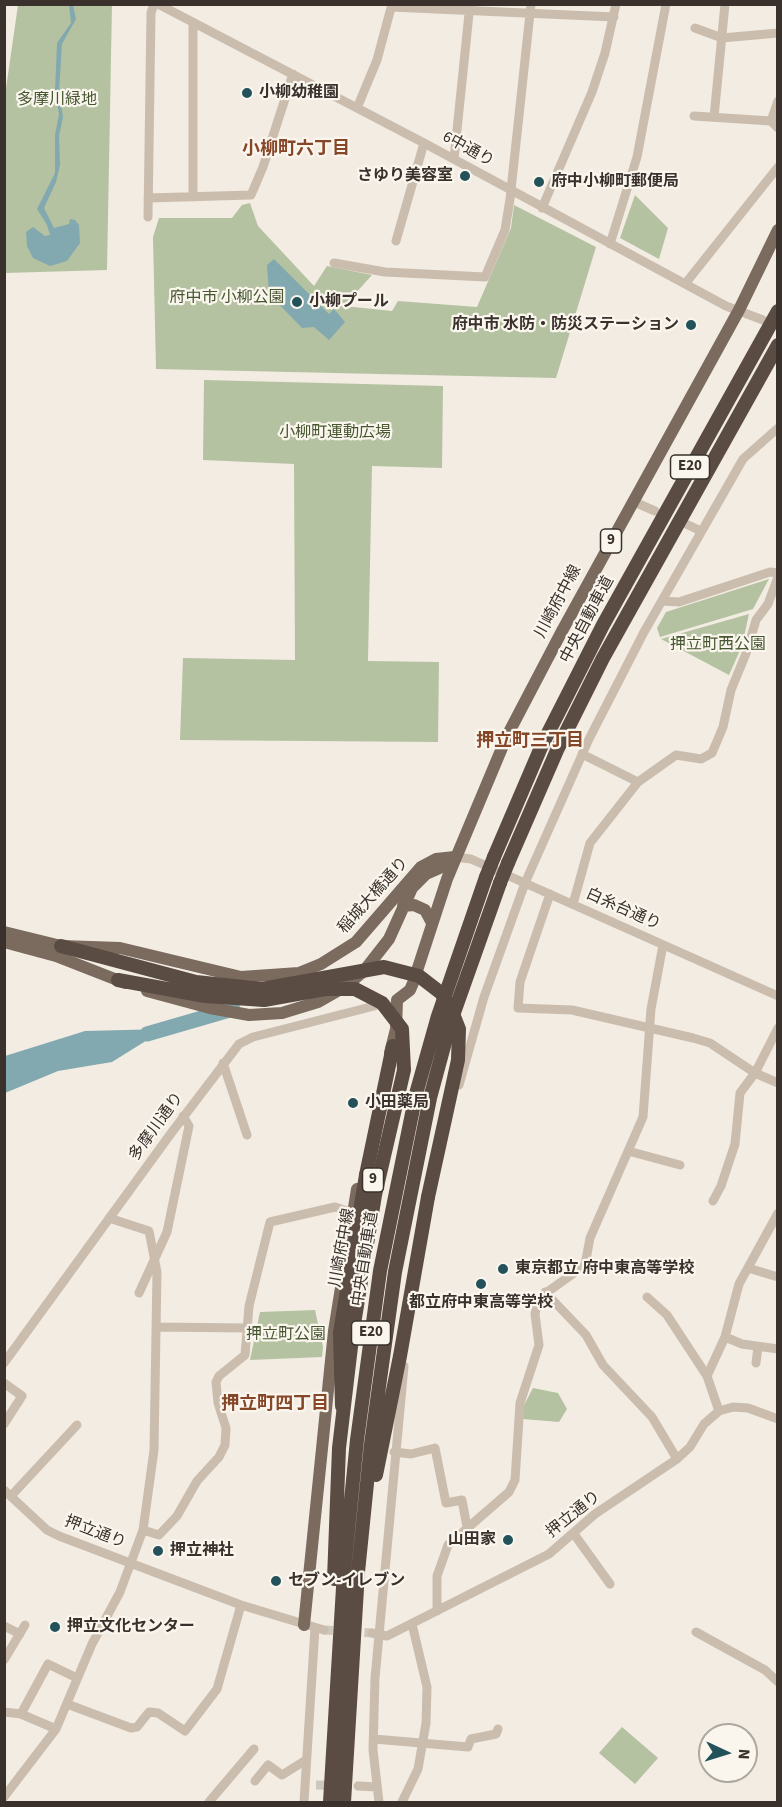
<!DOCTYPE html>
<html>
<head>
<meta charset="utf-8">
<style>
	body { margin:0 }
	#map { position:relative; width:782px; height:1807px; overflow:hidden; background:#f3ece2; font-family:"Source Sans 3",sans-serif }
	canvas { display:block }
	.frame { position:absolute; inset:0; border:6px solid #3a312c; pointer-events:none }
	.north { position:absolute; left:698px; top:1723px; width:60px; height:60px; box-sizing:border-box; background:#faf6ee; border:2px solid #ada7a0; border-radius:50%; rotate:94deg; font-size:16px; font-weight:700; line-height:24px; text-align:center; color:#3a312c }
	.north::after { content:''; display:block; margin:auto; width:21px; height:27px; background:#23525a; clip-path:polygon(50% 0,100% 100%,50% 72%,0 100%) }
</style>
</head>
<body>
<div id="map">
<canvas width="782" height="1807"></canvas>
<div class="frame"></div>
<div class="north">N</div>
</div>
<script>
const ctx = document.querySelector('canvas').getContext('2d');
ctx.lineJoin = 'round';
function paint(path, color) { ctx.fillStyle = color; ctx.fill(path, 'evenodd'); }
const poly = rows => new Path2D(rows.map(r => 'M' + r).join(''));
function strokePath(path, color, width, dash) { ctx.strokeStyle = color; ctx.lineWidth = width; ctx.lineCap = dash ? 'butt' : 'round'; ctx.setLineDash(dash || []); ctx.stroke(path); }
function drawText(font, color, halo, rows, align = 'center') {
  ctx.font = font + ' "Source Sans 3","Noto Sans JP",sans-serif'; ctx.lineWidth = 4.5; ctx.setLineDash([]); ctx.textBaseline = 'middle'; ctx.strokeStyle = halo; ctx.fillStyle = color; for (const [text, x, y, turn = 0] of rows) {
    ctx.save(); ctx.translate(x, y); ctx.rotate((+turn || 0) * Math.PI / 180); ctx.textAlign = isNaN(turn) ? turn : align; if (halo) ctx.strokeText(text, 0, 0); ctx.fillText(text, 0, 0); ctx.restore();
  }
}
paint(poly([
	[18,5,112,5,107,270,5,273,5,95],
	[635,195,668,228,659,259,620,238],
	[250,203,258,226,314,286,327,266,372,275,344,306,392,311,398,301,477,307,511,228,514,205,596,247,556,378,156,369,153,237,159,218,232,218,242,205],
	[204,380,443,386,442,468,372,466,368,661,439,662,438,742,180,740,183,658,295,660,294,464,203,460],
	[769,579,753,609,660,637,657,628,666,612],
	[749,614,742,646,729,675,661,639],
	[315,1310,323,1347,322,1357,250,1360,260,1312],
	[533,1388,558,1393,567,1409,559,1422,523,1419,524,1405],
	[622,1727,658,1758,635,1784,599,1753]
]), '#b5c2a2');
paint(poly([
	[69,5,73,5,76,19,62,44,59,92,63,117,59,136,60,165,56,182,44,208,54,228,69,224,70,219,75,220,79,225,80,243,67,261,50,266,33,258,27,246,26,232,33,227,45,236,50,235,47,225,37,209,55,173,55,135,59,114,55,91,57,43,71,23],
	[274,259,329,314,334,309,345,322,329,340,314,327,302,328,269,294,267,265],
	[165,1029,112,1062,58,1071,5,1093,5,1056,85,1031]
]), '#82a9af');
strokePath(poly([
	[147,1034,233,1009]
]), '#82a9af', 15);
strokePath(poly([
	[324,1630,372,1633],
	[316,1785,358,1786]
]), '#cec7be', 9, [9, 4.5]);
strokePath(poly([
	[158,4,424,143,726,306,763,320],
	[391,7,614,17],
	[695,28,722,38,778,33],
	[357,108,377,60,392,4],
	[694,116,771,121,778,128],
	[714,117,725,4],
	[771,121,778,101],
	[454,159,470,4],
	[193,197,193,25],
	[148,198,251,195,263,167,293,74],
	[542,208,592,92,605,53,616,4],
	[148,217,151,13,154,4],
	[396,241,424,143],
	[610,244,637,157,666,4],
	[334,263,385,272,485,277,505,230,510,199,531,4],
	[685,284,778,167],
	[632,501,655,511],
	[686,524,701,531],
	[662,601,679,602,770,572,778,573],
	[582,754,638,782],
	[455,857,471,859,778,996],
	[550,894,520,982,518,1008,572,1010,693,1038,710,1043,755,1073,778,1083],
	[573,904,590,843,638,782,676,755,701,759,712,753,723,727,731,690,747,651,756,620,768,604,778,577],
	[223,1063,247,1135],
	[459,1085,484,997,525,883,589,739,644,632,743,459,778,428],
	[628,1151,680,1165],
	[713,1201,721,1186,735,1144,740,1093,755,1073,778,1028],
	[748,1268,778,1277],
	[545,1292,586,1335,603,1365,652,1417,677,1459],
	[139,1293,167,1232,189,1126,183,1116],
	[647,1297,667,1315,707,1376],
	[156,1327,247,1328],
	[725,1337,742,1344,778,1349],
	[4,1363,172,1132,239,1044,253,1037,386,1003],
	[756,1363,758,1347],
	[4,1383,22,1396,4,1424],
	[719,1411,707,1376,725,1337,739,1284,778,1213],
	[394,1452,411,1454,435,1448,446,1503,462,1500,467,1527],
	[4,1490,47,1530,59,1536,241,1605,324,1630],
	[11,1496,77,1425],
	[143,1530,159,1535,177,1516,197,1481,219,1457,225,1445,226,1428,218,1403,216,1382,219,1376,245,1355,249,1306,270,1222,335,1207,353,1213],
	[574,1534,610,1584],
	[437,1611,437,1576,448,1545,509,1492,515,1480,520,1403,539,1345,535,1314,539,1298,585,1265,590,1238,643,1117,651,1009,663,945],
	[4,1626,20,1634],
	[696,1632,765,1670,778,1682],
	[372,1633,387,1636,549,1554,595,1514,677,1459,690,1447,704,1424,719,1411,733,1407,748,1408,778,1419],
	[4,1660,25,1625],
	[67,1704,131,1728,137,1727,149,1712,158,1713,185,1731,217,1689,241,1605],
	[4,1712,21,1714,56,1729],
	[21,1714,48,1664,77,1678],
	[374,1739,468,1747,471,1739,496,1734,498,1729],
	[255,1781,268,1765,282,1775,306,1760],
	[358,1786,377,1787],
	[4,1797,56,1729,92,1644,120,1592,143,1530,154,1450,157,1272,149,1231,109,1218],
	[209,1802,254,1749],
	[304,1802,315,1628],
	[379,1802,373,1750,375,1678,404,1366],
	[402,1802,418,1769,426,1723,427,1687,412,1624]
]), '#cbbdae', 9);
strokePath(poly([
	[403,906,414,905,425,910,432,923],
	[4,932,61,946,120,948,241,977,299,973,321,964,356,942,421,867,436,859,455,857],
	[4,942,56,956,125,983],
	[147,991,210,1008,249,1015,282,1013,318,1002,346,986,364,971,389,939,412,888,426,874,444,866,454,858],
	[397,1000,410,990,413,983,447,879,507,736,562,631,739,310,778,230],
	[390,1053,396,1029,397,1000],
	[304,1625,334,1331,357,1189]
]), '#7b6a5e', 12);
strokePath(poly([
	[494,857,542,745,603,625,778,311],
	[508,863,558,748,603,658,778,345],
	[61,946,196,982,262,989],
	[118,980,205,996,264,1000],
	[366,1175,393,1046],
	[376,1475,400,1356,428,1197],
	[334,1579,339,1448,353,1330],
	[330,1802,344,1571,357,1440,380,1271,416,1094,438,1016,486,877],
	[344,1802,358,1572,371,1444,395,1272,430,1098,450,1024,500,883]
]), '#5a4c43', 14);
strokePath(poly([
	[486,877,494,857],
	[500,883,508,863],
	[262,989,384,967,419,976,441,993,450,1006,459,1029,458,1060,428,1197],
	[264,1000,325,989,355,989,382,1003,402,1029,404,1070,375,1195,353,1330],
	[342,1406,340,1333,366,1175]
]), '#5a4c43', 14);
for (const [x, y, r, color] of [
	[247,93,6,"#23525a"],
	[465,176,6,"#23525a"],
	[539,182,6,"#23525a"],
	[297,302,6,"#23525a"],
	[691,325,6,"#23525a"],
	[353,1103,6,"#23525a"],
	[503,1269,6,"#23525a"],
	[481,1284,6,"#23525a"],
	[508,1540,6,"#23525a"],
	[158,1551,6,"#23525a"],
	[276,1581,6,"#23525a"],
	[55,1627,6,"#23525a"]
]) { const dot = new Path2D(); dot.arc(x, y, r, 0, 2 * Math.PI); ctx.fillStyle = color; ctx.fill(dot); strokePath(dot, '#faf6ee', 2); }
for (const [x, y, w] of [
	[690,467,39],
	[611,541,21],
	[373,1180,21],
	[371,1333,39]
]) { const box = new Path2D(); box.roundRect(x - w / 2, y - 12, w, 24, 4.5); ctx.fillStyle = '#faf6ee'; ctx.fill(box); strokePath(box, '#3a312c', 1.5); }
drawText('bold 15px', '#3a312c', null, [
	["E20",690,467],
	["9",611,541],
	["9",373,1180],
	["E20",371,1333]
]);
drawText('bold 16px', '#3a312c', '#faf6ee', [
	["小柳幼稚園",259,93],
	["さゆり美容室",453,176,"right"],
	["府中小柳町郵便局",551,182],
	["小柳プール",309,302],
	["府中市 水防・防災ステーション",679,325,"right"],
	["小田薬局",365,1103],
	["東京都立 府中東高等学校",515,1269],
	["都立府中東高等学校",481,1303,"center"],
	["山田家",496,1540,"right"],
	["押立神社",170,1551],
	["セブン-イレブン",288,1581],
	["押立文化センター",67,1627]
], 'left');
drawText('16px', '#465730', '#faf6ee', [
	["多摩川緑地",57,100],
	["府中市 小柳公園",227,298],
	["小柳町運動広場",335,433],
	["押立町西公園",718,645],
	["押立町公園",286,1335]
]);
drawText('16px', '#3a312c', '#faf6ee', [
	["6中通り",468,150,29],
	["川崎府中線",559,602,-62],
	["中央自動車道",588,620,-62],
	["稲城大橋通り",374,896,-48],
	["白糸台通り",623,910,24],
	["多摩川通り",157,1127,-54],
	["川崎府中線",343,1248,-80],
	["中央自動車道",366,1259,-81],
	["押立通り",574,1515,-39],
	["押立通り",95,1533,21]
]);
drawText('bold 18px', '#864628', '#faf6ee', [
	["小柳町六丁目",296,150],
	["押立町三丁目",530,742],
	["押立町四丁目",275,1405]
]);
</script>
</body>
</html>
